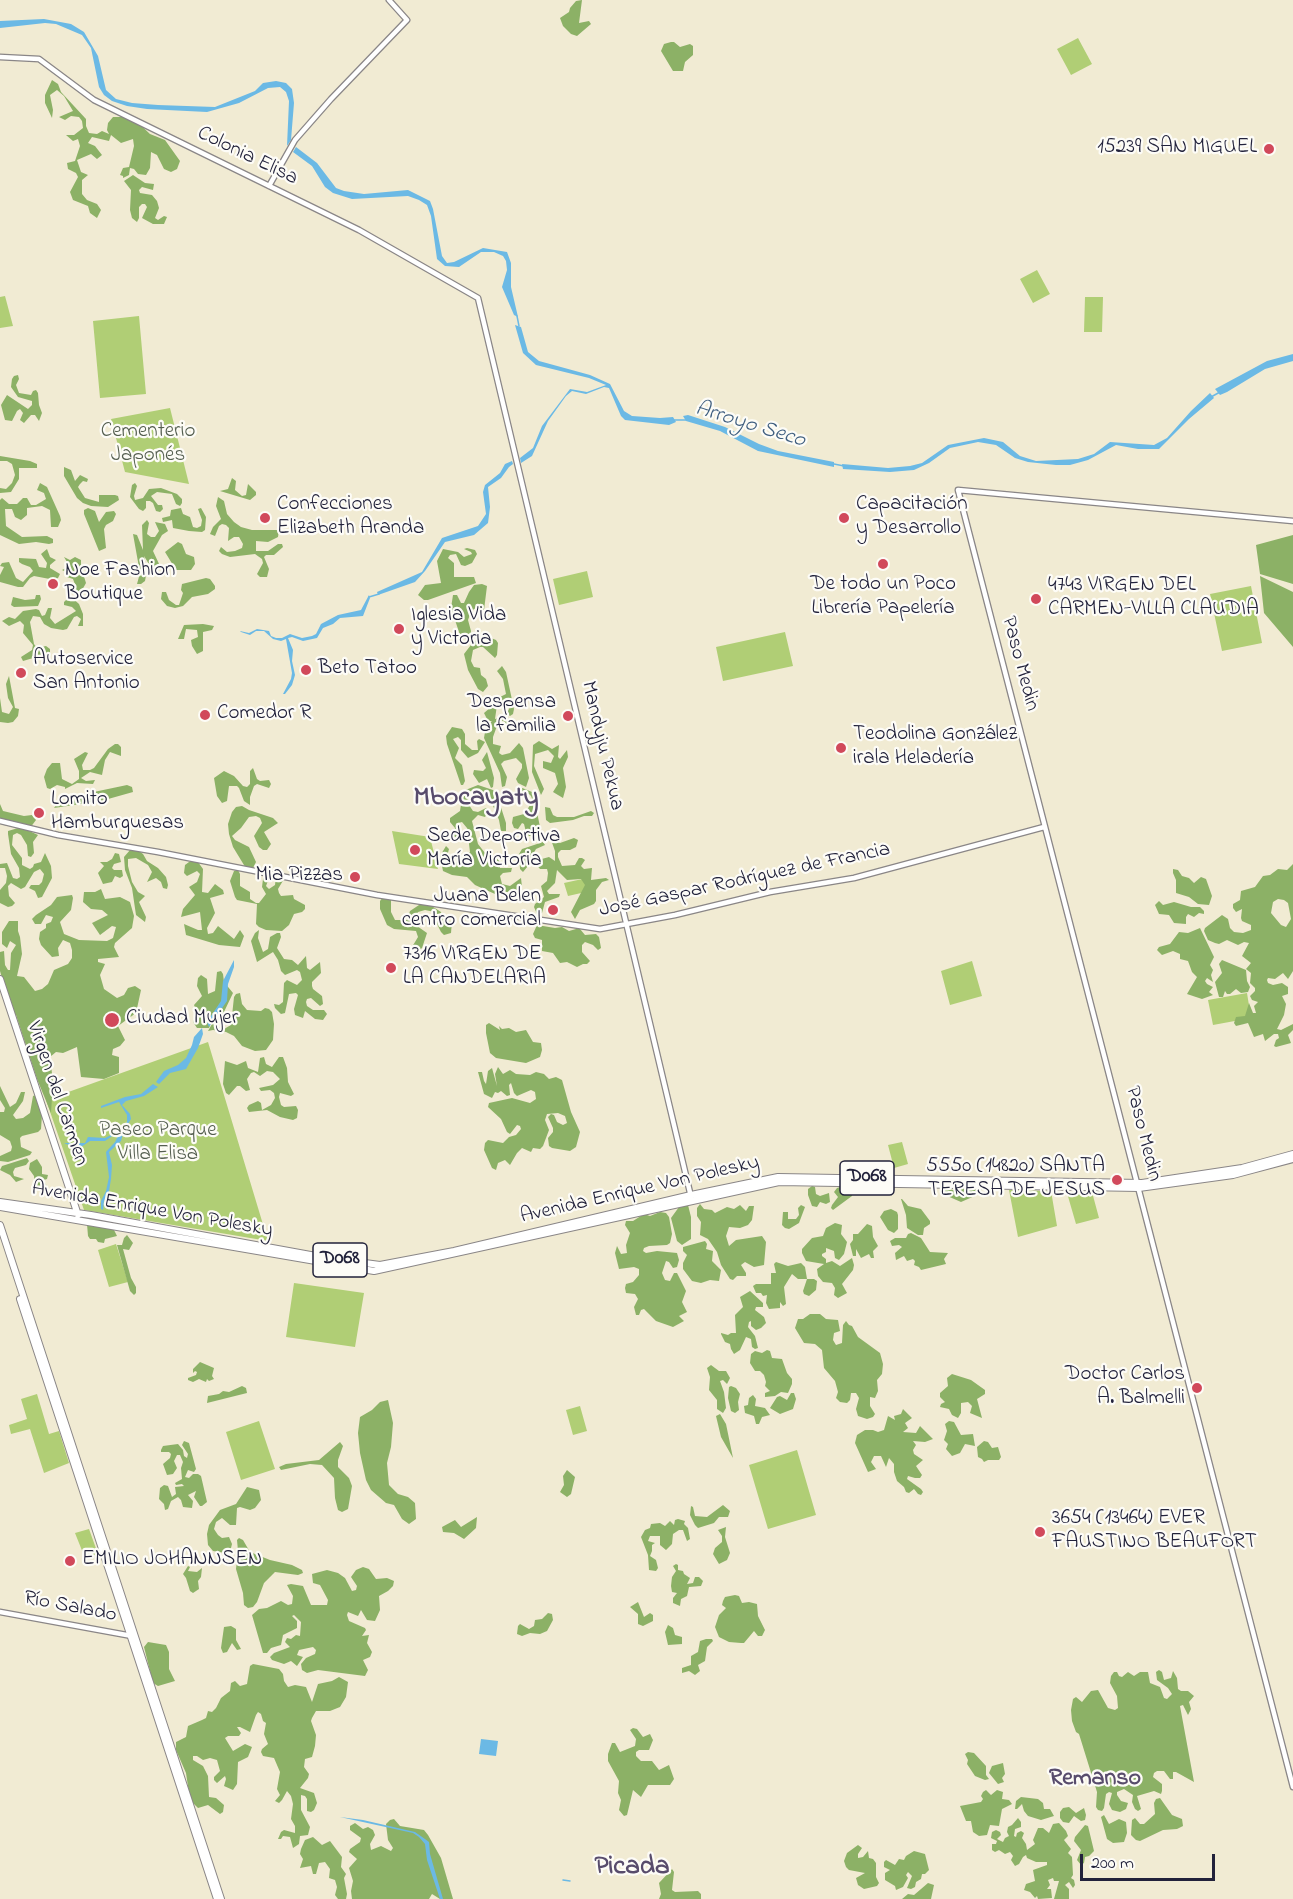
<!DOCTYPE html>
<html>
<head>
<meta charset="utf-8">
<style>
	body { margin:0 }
	#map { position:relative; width:1293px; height:1899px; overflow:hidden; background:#f1ebd3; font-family:"Indie Flower",sans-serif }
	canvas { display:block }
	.scale { position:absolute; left:1080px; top:1854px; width:135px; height:27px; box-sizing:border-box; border:3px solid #22223b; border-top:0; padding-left:8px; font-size:18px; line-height:21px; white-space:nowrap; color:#22223b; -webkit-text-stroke:4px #fdfcf7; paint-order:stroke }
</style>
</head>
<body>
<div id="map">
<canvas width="1293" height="1899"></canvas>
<div class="scale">200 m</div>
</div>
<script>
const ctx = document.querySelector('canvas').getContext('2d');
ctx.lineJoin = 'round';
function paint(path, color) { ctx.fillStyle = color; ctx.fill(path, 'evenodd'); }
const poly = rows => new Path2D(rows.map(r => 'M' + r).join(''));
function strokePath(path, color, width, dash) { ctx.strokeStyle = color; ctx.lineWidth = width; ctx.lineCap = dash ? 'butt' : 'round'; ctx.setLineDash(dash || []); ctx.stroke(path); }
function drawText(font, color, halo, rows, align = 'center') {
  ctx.font = font + ' "Indie Flower",sans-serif'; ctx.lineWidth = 4.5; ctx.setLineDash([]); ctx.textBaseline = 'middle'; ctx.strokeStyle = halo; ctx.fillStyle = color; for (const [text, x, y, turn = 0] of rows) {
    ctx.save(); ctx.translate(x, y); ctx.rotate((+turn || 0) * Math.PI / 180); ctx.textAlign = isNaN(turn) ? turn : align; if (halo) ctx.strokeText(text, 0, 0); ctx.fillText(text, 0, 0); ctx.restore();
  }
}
paint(poly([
	[1078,38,1092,64,1071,75,1057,49],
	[1037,270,1050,294,1033,303,1020,279],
	[5,296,13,326,0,328,0,297],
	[1085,297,1103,297,1102,332,1084,332],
	[139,316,146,394,100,398,93,321],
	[170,408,189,484,125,472,111,419],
	[587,571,593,597,559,605,553,579],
	[1251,586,1262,643,1222,651,1210,594],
	[785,632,793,666,723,681,716,647],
	[392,831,430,837,438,869,399,864],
	[587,878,590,891,568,896,564,883],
	[972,961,982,996,950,1005,941,971],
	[1247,993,1251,1018,1213,1025,1208,1000],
	[208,1042,268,1241,84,1210,46,1100],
	[902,1142,908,1164,894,1168,888,1145],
	[1009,1190,1051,1191,1057,1226,1018,1237],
	[1092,1192,1099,1218,1076,1224,1067,1193],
	[116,1244,128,1282,109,1287,98,1250],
	[294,1283,364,1293,355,1347,286,1337],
	[37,1394,49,1434,59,1431,69,1463,44,1473,30,1429,11,1434,9,1425,27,1419,21,1399],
	[580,1406,587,1431,573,1435,566,1410],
	[259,1421,275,1469,241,1480,226,1432],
	[797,1450,816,1515,768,1529,749,1465],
	[89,1529,98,1554,85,1558,75,1533]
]), '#b0ce75');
paint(poly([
	[582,0,579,23,589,21,591,24,577,36,571,34,563,26,560,18,569,12,570,8,576,1],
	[671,42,674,42,680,47,690,44,693,46,693,55,685,62,683,71,673,71,661,51,664,44],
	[52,80,58,84,61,92,86,119,86,126,89,133,97,134,102,131,109,134,107,130,108,123,113,117,132,117,150,134,165,140,180,161,177,169,171,172,164,169,157,155,151,152,150,168,146,175,138,174,134,169,130,168,129,175,123,178,123,176,120,175,123,168,129,167,134,146,133,139,121,143,111,135,109,141,92,137,88,143,95,146,102,155,97,159,91,154,77,160,81,172,88,175,82,180,82,194,87,200,97,204,101,210,97,218,90,213,88,206,73,200,70,192,78,177,76,173,68,169,67,163,75,161,80,146,78,139,73,141,66,135,74,135,83,128,82,121,79,117,71,116,65,120,59,117,73,111,64,96,57,90,50,95,53,110,52,118,45,103,45,95],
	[133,175,145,183,154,184,153,190,142,187,139,190,140,193,152,195,157,201,159,208,155,218,158,220,164,216,167,217,164,224,153,224,142,218,147,207,145,204,142,204,139,207,139,218,137,222,132,218,130,210,131,190,124,181],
	[18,375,19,379,16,385,19,393,31,395,33,391,36,390,38,393,39,405,42,413,39,421,35,415,31,415,24,423,20,420,23,413,20,409,17,411,12,421,5,420,1,405,7,395,28,409,32,405,32,401,18,397,11,387,12,379,14,376],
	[0,456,30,461,37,464,37,468,19,468,19,479,11,492,0,493,0,488,6,489,12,483,15,475,12,464,7,461,0,461],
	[64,467,71,470,75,481,80,475,88,479,87,482,83,481,80,484,78,487,85,498,99,502,99,495,115,495,118,496,119,500,108,507,91,506,83,503,77,498,64,476],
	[232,478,236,481,235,490,242,496,246,495,248,484,256,492,256,495,250,500,220,491,228,489],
	[40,483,47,487,60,516,61,520,58,527,51,527,50,510,42,506,27,508,27,515,21,520,15,517,12,509,5,509,6,526,22,537,47,536,53,539,53,543,49,544,36,542,19,544,0,535,0,500,2,498,9,504,17,504,23,498,27,498,31,505,36,505,46,499,44,493,37,490],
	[135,483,137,486,134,496,135,500,143,498,149,489,161,488,177,494,182,499,182,503,180,506,176,504,172,494,157,492,151,496,158,505,162,505,163,509,160,512,156,511,153,503,150,501,146,501,146,508,143,511,139,509,130,497,132,485],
	[218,497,224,501,227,514,234,522,241,527,252,530,279,530,278,537,268,542,256,541,256,551,268,551,278,544,282,544,283,547,274,555,266,555,264,557,269,569,267,577,260,577,257,574,263,563,262,559,255,554,230,557,222,554,219,551,221,547,227,552,235,551,242,548,243,544,239,537,234,537,228,541,229,528,226,525,222,524,219,526,215,536,210,534,213,527,221,519,216,506],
	[88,508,95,511,99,522,106,512,114,511,116,514,113,521,106,525,104,529,106,548,99,551,84,514,84,510],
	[181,508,183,514,190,517,193,527,197,528,201,526,202,520,198,509,201,508,206,517,205,530,202,532,189,531,173,528,172,520,163,522,162,518,170,516,171,510],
	[147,520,149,523,147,534,151,537,155,537,159,531,155,522,165,524,168,531,162,535,153,551,160,566,152,569,144,556,147,570,145,581,141,584,137,584,140,573,133,534,137,535,143,550,142,525],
	[1293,535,1293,584,1260,574,1256,545],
	[178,542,182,544,186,554,194,557,195,564,191,570,176,570,165,552],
	[467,548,475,550,477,554,472,563,465,566,461,565,456,554,450,555,448,558,454,563,454,577,474,577,476,583,428,600,424,600,418,595,425,585,441,583,437,561,443,549,458,552,464,557,472,554,471,552,464,549],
	[47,549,50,557,56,560,50,565,50,568,60,574,58,578,55,580,34,576,30,578,23,587,18,587,0,582,0,575,4,567,0,566,2,563,9,562,16,578,23,582,33,571,30,567,22,564,19,562,19,558,36,559,39,567,46,568,47,563,41,554],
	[64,557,70,560,75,557,81,560,81,567,86,583,81,592,77,591,72,594,66,592,75,589,76,587,73,579,67,577,70,574,62,570,66,568,67,562],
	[1260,576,1293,592,1293,647,1264,613],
	[206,578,210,579,215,586,215,589,208,594,192,597,183,606,175,608,167,606,161,599,162,592,166,592,169,600,176,605,179,605,183,593,181,590,182,584],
	[482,584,487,586,484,610,474,609,471,612,468,620,471,631,470,639,467,640,460,635,451,608,453,595,457,595,461,603,464,603,469,592,474,585],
	[36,595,40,595,41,599,38,606,14,607,11,605,13,597,25,600,35,599],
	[70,596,79,604,83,614,83,626,78,626,81,619,77,616,74,617,67,629,63,630,51,628,44,624,40,617,33,616,30,622,34,644,37,648,46,646,50,649,50,653,23,661,21,657,32,650,33,645,23,633,24,625,20,621,9,626,2,621,9,617,15,619,23,611,36,609,39,610,42,616,45,615,48,608,52,608,50,618,55,624,76,611,72,607,64,605,64,602],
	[203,624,214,626,212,630,203,632,203,651,197,654,192,646,191,640,198,637,197,630,186,629,184,639,178,639,184,625],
	[491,638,496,640,498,643,497,655,495,658,483,647,480,647,473,650,471,661,474,667,480,668,481,675,486,679,488,686,483,692,478,689,468,670,464,654,474,641],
	[502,666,506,672,514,709,513,714,510,716,507,713,509,709,507,702,502,700,497,705,495,719,502,717,513,720,514,727,513,733,509,733,505,722,501,720,498,723,493,737,493,744,501,746,499,753,502,755,510,753,519,743,523,748,529,778,526,787,518,783,516,779,522,768,522,764,516,758,504,761,501,764,507,777,505,786,502,787,500,773,484,738,486,726,492,721,488,721,484,713,491,707,494,700,506,694,503,679,497,671],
	[9,676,15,708,19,709,18,716,13,722,8,723,0,722,0,698,2,712,9,714,13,707,8,698,6,684],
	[452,727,462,729,465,734,465,744,472,750,478,750,477,741,479,739,485,742,478,753,468,758,461,750,461,740,458,737,453,739,459,748,455,758,462,765,465,781,463,785,461,785,447,744,446,736],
	[539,741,552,749,559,745,558,757,560,759,567,750,568,757,563,768,566,787,563,798,553,792,558,784,555,773,543,768,543,761,551,763,554,756,548,750,535,754,534,766,544,789,541,795,532,772,533,745],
	[115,744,118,744,121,747,121,756,110,752,105,760,102,775,90,772,81,778,86,781,95,780,93,784,77,783,65,789,65,787,57,785,50,789,47,788,44,777,47,769,52,763,60,763,62,779,72,784,79,779,79,771,74,759,85,752,88,753,82,765,83,770,90,770,94,768,108,749],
	[487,752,494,778,493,787,491,788,487,779,479,783,473,774,474,770,483,771,486,768,482,760],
	[253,768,257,779,260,781,269,780,271,784,269,788,257,784,254,786,250,797,250,805,244,801,239,788,237,786,229,786,227,801,222,803,217,796,214,778,224,771,234,776,243,786,247,787,250,784,250,771],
	[127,785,132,787,133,792,101,801,54,808,58,803,89,793],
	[478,785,493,790,497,795,506,823,506,831,501,831,499,820,491,801,481,800,479,792,469,791,467,802,473,811,478,812,486,808,489,811,485,817,478,815,472,821,478,844,485,853,499,860,500,868,512,868,511,872,503,873,500,876,502,884,510,886,521,878,522,887,519,890,495,894,475,885,467,877,452,875,443,871,440,856,446,846,449,849,446,860,450,865,458,862,470,852,467,828,462,822,458,823,458,838,456,841,452,839,455,828,450,822,450,818,460,811,463,791],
	[520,787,532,792,538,802,538,817,540,827,537,834,534,836,529,836,526,832,524,824,522,823,518,829,514,828,512,823,513,817,524,814,533,801,531,796,529,794,518,795,513,802,509,801,509,797],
	[0,804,3,811,24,816,32,815,36,820,30,828,25,829,38,835,33,842,34,853,31,857,28,856,27,845,21,835,17,833,13,835,12,845,22,858,22,865,30,869,33,867,34,864,41,862,45,853,51,866,52,878,42,897,38,898,35,891,29,888,31,885,39,885,42,882,44,874,40,869,34,872,25,887,21,889,11,883,8,886,9,896,15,903,12,906,8,907,0,903,0,890,6,883,7,876,5,868,0,868,0,864,7,863,13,878,17,879,20,877,19,868,11,854,8,834,8,831,18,828,4,825,0,818],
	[242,806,249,810,273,818,278,823,264,832,271,844,267,850,263,850,259,847,254,836,262,823,260,818,256,816,249,817,241,828,232,836,235,840,249,847,256,862,252,870,247,870,233,847,229,834,228,824,232,812,236,807],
	[545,807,550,808,553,815,557,817,574,817,591,811,594,813,592,816,584,816,573,820,550,823,546,820],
	[552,833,553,833,554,840,560,843,574,838,578,840,576,847,570,850,561,850,558,853,558,857,562,866,575,865,579,858,582,858,585,860,581,866,584,869,592,868,591,880,606,878,609,880,602,882,596,890,596,901,594,904,580,910,575,919,571,912,585,885,581,879,567,880,557,870,555,883,547,891,549,894,560,894,559,897,545,902,542,913,537,914,534,907,535,904,544,897,541,886,547,881,548,873,547,869,540,869,535,863,528,866,523,872,520,869,519,854,522,849,543,842,545,845,536,849,532,856,538,860,549,857,555,861,555,851,550,837],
	[130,850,139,851,143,854,147,861,158,868,166,877,168,885,167,889,163,888,161,882,156,878,147,882,152,872,148,865,136,858,128,859,128,866,132,882,138,892,145,896,139,902,146,917,145,922,136,915,132,888,125,870,124,857],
	[115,853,119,854,121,862,114,864,112,868,114,870,122,870,123,876,120,878,115,876,112,882,103,884,98,873,104,866,100,862,107,862,112,859],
	[189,862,198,862,203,869,202,892,208,893,215,884,223,890,224,894,210,898,215,913,207,928,208,934,213,933,218,926,234,939,240,930,244,936,240,947,219,945,186,935,184,924,198,930,202,930,200,912,181,917,183,909,195,895,189,887,197,882,200,874,197,871,187,876,184,873,185,865],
	[1293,864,1293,971,1288,979,1283,973,1275,979,1268,978,1267,980,1268,983,1273,985,1282,983,1288,987,1288,994,1282,996,1286,1004,1284,1015,1277,1029,1281,1030,1293,1024,1293,1030,1288,1035,1291,1043,1276,1047,1274,1046,1276,1040,1279,1038,1278,1034,1274,1034,1265,1041,1263,1034,1254,1037,1248,1023,1236,1026,1234,1023,1236,1017,1245,1016,1249,1003,1253,1013,1256,1013,1254,1006,1258,1002,1252,1000,1250,996,1255,991,1255,988,1250,983,1251,973,1246,969,1251,963,1242,956,1249,943,1244,942,1238,945,1227,940,1219,944,1215,943,1208,940,1204,931,1205,928,1222,915,1228,919,1230,928,1234,932,1243,933,1251,930,1251,925,1242,921,1241,918,1242,909,1236,912,1233,908,1233,904,1240,900,1241,891,1255,887,1263,876,1270,875,1278,869,1287,870],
	[1278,899,1284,900,1288,903,1291,919,1286,927,1281,925,1271,913,1273,902],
	[1173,869,1178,870,1182,876,1189,878,1194,883,1201,877,1206,879,1212,896,1209,905,1198,904,1189,897,1176,893,1176,880,1173,873],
	[238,870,240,874,240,886,250,892,250,899,256,903,259,903,266,894,262,887,263,879,266,875,269,878,266,886,269,889,275,885,276,877,279,875,284,879,278,889,279,893,281,896,293,895,294,899,305,905,305,909,302,912,294,914,289,925,282,931,266,930,259,927,256,924,257,904,237,900,235,897,230,881,234,871],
	[101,889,105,899,120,897,130,902,134,916,132,928,115,943,114,947,119,957,98,959,98,962,105,964,100,975,104,989,117,998,124,995,128,988,135,986,141,990,136,1013,118,1026,125,1040,120,1046,113,1049,112,1055,119,1057,119,1073,104,1079,81,1077,77,1047,63,1053,56,1052,50,1057,53,1082,51,1113,37,1079,16,1015,6,1004,5,989,0,971,0,952,4,951,5,965,8,970,10,970,11,953,16,945,10,941,7,948,2,944,2,932,9,921,18,921,18,931,20,937,22,954,17,976,24,977,35,991,42,989,48,984,54,970,68,964,72,958,72,950,70,943,63,940,58,948,59,956,52,957,41,945,39,939,40,932,46,928,46,924,51,922,53,917,46,915,41,924,35,924,32,919,36,915,51,905,57,897,72,895,73,898,71,910,60,922,64,934,79,940,107,941,113,938,116,927,112,926,100,935,92,923,108,915,102,910,91,909,83,902,84,892,95,892],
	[383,897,391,898,391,912,395,920,407,920,410,911,422,903,430,905,441,912,444,923,452,921,451,933,444,935,441,932,437,924,438,916,435,912,425,910,418,912,416,915,417,926,427,933,422,948,418,951,412,947,418,937,416,931,394,929,387,925,380,909,380,901],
	[1159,901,1163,905,1174,902,1191,907,1200,907,1204,911,1204,914,1199,913,1194,917,1188,914,1186,917,1186,924,1174,923,1169,915,1159,914,1155,905],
	[537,925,555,928,562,927,569,931,576,929,580,929,585,935,596,934,599,937,601,948,598,950,593,945,585,942,582,945,582,952,590,961,587,964,583,964,577,967,567,962,560,963,553,953,542,951,542,940,535,938,533,934],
	[1200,928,1214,957,1210,965,1213,970,1211,975,1213,982,1207,978,1205,981,1207,984,1213,987,1209,992,1213,995,1202,999,1187,994,1197,977,1192,972,1188,961,1180,959,1180,954,1173,951,1162,955,1157,950,1159,947,1170,944,1179,932,1188,933],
	[259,930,258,938,263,952,268,949,270,937,277,933,280,933,281,937,277,948,284,959,292,960,298,965,306,956,307,968,310,970,320,962,321,973,312,982,312,986,313,989,322,996,323,1004,320,1006,311,998,307,999,306,1002,307,1006,313,1010,324,1010,327,1014,323,1020,315,1019,305,1011,303,1018,295,1015,294,1009,298,995,296,993,289,994,285,1013,281,1014,275,1008,274,1004,279,1005,283,1002,284,983,287,980,297,985,302,980,300,972,297,970,285,975,281,971,278,960,273,952,257,962,251,941,255,933],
	[1222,960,1246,970,1247,981,1250,987,1248,992,1241,993,1236,989,1230,994,1227,994,1225,991,1223,997,1219,997,1215,982,1222,973,1219,964],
	[221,971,223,974,224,982,233,993,223,1014,213,1018,209,1028,197,1028,193,1022,197,1012,194,1005,202,996,197,986,198,978,201,975,207,979,208,994,215,991,217,972],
	[240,993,242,1004,247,1010,261,1011,265,1008,269,1009,272,1012,274,1024,273,1040,266,1050,255,1051,242,1046,234,1036,226,1032,213,1030,208,1031,212,1024,224,1029,231,1025,234,997,236,994],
	[489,1023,500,1030,499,1026,502,1029,509,1028,516,1032,526,1030,533,1042,541,1043,542,1050,540,1057,526,1063,496,1058,490,1053,486,1033,486,1025],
	[264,1057,266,1064,272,1067,279,1057,283,1057,287,1068,288,1082,294,1094,291,1096,280,1093,279,1097,281,1105,284,1107,296,1106,298,1110,297,1118,293,1120,280,1117,267,1110,249,1112,247,1108,249,1105,258,1101,261,1103,262,1110,271,1105,275,1098,274,1093,270,1090,261,1091,259,1088,273,1085,280,1079,273,1072,267,1071,260,1076,254,1072,251,1073,247,1079,250,1090,246,1091,240,1086,237,1086,229,1095,226,1093,223,1084,225,1061,237,1065,246,1061,248,1068,258,1072,260,1058],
	[498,1067,503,1074,510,1070,516,1074,530,1075,536,1072,544,1074,549,1079,556,1077,562,1080,571,1112,580,1132,576,1147,570,1151,552,1148,549,1146,548,1138,553,1132,553,1128,548,1117,551,1114,554,1115,557,1122,563,1125,567,1123,565,1116,558,1113,547,1114,545,1120,549,1130,543,1146,540,1149,533,1148,531,1152,522,1148,517,1153,510,1165,505,1160,498,1163,496,1170,492,1168,484,1150,485,1143,488,1140,503,1143,509,1137,516,1135,521,1129,520,1126,517,1125,510,1134,507,1132,501,1119,488,1107,489,1103,512,1098,530,1103,536,1099,535,1092,531,1090,517,1096,514,1093,511,1083,509,1085,510,1095,507,1096,501,1091,498,1093,495,1092,492,1098,484,1094,478,1072,482,1072,484,1081,486,1084,488,1071,492,1068,497,1086,495,1074],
	[0,1086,10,1107,16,1103,21,1092,25,1092,23,1101,13,1115,16,1119,23,1118,30,1113,33,1096,38,1094,42,1115,41,1129,38,1132,22,1136,20,1138,21,1147,32,1152,30,1155,8,1162,0,1161,0,1156,11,1151,12,1147,10,1141,0,1135,0,1112,4,1112,5,1108,0,1100],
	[27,1158,29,1161,26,1165,15,1168,13,1172,14,1176,24,1179,16,1182,10,1175,0,1170,2,1166],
	[37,1159,42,1167,42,1174,48,1175,47,1179,44,1180,48,1189,45,1195,41,1189,35,1188,34,1176,29,1169,30,1163],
	[812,1186,815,1187,816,1194,820,1196,829,1193,830,1202,826,1204,820,1202,817,1207,812,1206,808,1195,808,1189],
	[843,1186,854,1187,852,1196,833,1210,831,1208,832,1205,838,1197,834,1192,837,1188],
	[971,1187,977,1189,977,1195,961,1202,945,1195,943,1189,955,1190],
	[901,1199,902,1199,908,1206,921,1209,930,1221,930,1224,924,1228,923,1235,918,1235,907,1228,906,1215],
	[700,1204,704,1209,712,1210,715,1213,727,1207,734,1209,740,1205,746,1211,749,1206,754,1206,752,1220,748,1225,740,1228,729,1227,726,1236,729,1246,736,1240,762,1236,766,1242,764,1265,754,1267,745,1262,741,1265,746,1273,746,1276,737,1276,733,1280,730,1279,721,1265,717,1252,708,1239,700,1235,701,1222,697,1216,697,1208],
	[688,1205,691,1217,691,1239,682,1245,677,1241,671,1218,679,1207],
	[801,1205,805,1207,799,1223,789,1229,785,1228,782,1225,783,1212,788,1212,788,1219,796,1219,799,1215,798,1208],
	[891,1209,897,1212,898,1215,898,1229,894,1233,888,1230,880,1217,884,1211],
	[660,1212,666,1213,669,1217,672,1234,670,1243,667,1245,649,1246,644,1248,643,1251,646,1253,657,1251,677,1253,679,1260,677,1267,673,1268,669,1262,666,1261,662,1273,665,1280,670,1281,674,1273,677,1273,686,1291,682,1302,687,1312,679,1316,684,1321,673,1327,656,1321,644,1309,641,1310,639,1315,636,1315,634,1307,638,1299,635,1294,626,1293,625,1288,626,1284,633,1282,639,1275,639,1269,634,1267,619,1269,615,1253,617,1246,621,1254,627,1253,626,1245,630,1233,625,1225,626,1221,633,1221,644,1214,650,1216],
	[835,1223,842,1225,841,1234,847,1242,844,1254,839,1260,835,1258,834,1251,826,1248,826,1252,822,1254,822,1256,826,1259,826,1263,832,1261,840,1266,852,1258,854,1265,853,1270,842,1284,847,1293,838,1298,834,1295,835,1288,832,1283,823,1282,818,1276,817,1269,824,1264,806,1261,802,1253,802,1249,812,1238,823,1236,826,1228],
	[87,1224,113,1228,117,1236,105,1239,104,1243,98,1242,96,1239,90,1239,88,1236],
	[867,1224,872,1226,873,1237,878,1246,873,1251,874,1258,871,1258,869,1254,861,1258,856,1249,856,1256,853,1256,850,1244,853,1240,853,1234,858,1234],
	[911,1233,921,1238,930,1252,948,1253,944,1259,946,1264,921,1270,919,1267,914,1265,915,1261,913,1259,907,1261,904,1256,896,1260,895,1253,902,1247,899,1245,892,1246,890,1241,895,1238,906,1238,908,1234],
	[127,1235,133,1243,129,1250,123,1249,131,1278,136,1287,136,1293,134,1295,130,1291,117,1245,122,1245,124,1238],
	[705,1241,707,1244,706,1249,713,1251,712,1261,721,1270,719,1281,710,1280,701,1283,692,1281,683,1269,683,1263,687,1255,683,1251,683,1247],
	[776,1262,788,1266,801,1263,805,1267,807,1279,814,1279,817,1281,816,1290,809,1296,804,1294,803,1291,807,1279,798,1279,792,1274,784,1287,786,1304,783,1306,780,1302,780,1308,769,1309,766,1303,767,1295,763,1296,761,1293,756,1293,753,1286,756,1284,771,1284,771,1273,776,1273,774,1264],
	[750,1291,763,1303,763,1307,756,1307,755,1310,764,1317,766,1323,761,1328,756,1330,751,1326,751,1321,749,1322,748,1327,755,1336,758,1348,755,1349,752,1347,751,1339,746,1337,740,1350,734,1354,731,1349,730,1344,725,1342,721,1334,721,1333,728,1335,731,1333,736,1333,735,1315,743,1307,740,1297],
	[810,1314,820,1314,826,1319,838,1320,840,1331,834,1333,833,1340,836,1345,842,1343,843,1325,846,1321,849,1325,852,1326,858,1337,880,1353,883,1364,882,1374,877,1380,878,1391,875,1398,870,1397,870,1406,875,1414,873,1417,867,1419,858,1416,856,1409,859,1398,856,1393,851,1393,850,1400,847,1403,840,1402,836,1398,838,1392,835,1381,824,1368,822,1350,815,1344,804,1343,795,1328,798,1319,803,1319],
	[767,1350,770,1351,772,1358,782,1359,787,1373,792,1379,792,1384,788,1393,781,1392,775,1396,765,1397,765,1393,770,1391,765,1386,766,1382,764,1375,760,1371,755,1371,750,1363,751,1354,755,1351,762,1353],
	[200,1362,214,1368,212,1376,214,1379,209,1381,207,1379,206,1382,199,1379,193,1382,188,1380,188,1378,196,1375,197,1372,195,1371,193,1373,193,1369],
	[711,1365,719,1371,726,1371,730,1378,727,1384,723,1380,720,1381,724,1392,726,1408,723,1413,717,1409,717,1400,709,1390,710,1377,707,1368],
	[952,1374,971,1380,985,1390,985,1394,977,1399,982,1418,970,1413,972,1406,968,1402,961,1403,961,1413,958,1418,952,1415,949,1409,940,1407,941,1404,945,1402,940,1397,940,1393,948,1386,947,1378],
	[242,1386,246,1388,247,1393,207,1403,208,1396,219,1394,223,1391,229,1392],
	[731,1386,736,1388,740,1394,738,1402,739,1410,735,1413,731,1411,728,1398,729,1387],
	[791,1393,794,1393,796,1399,793,1409,780,1414,770,1408,777,1397,780,1396,787,1400],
	[753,1395,756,1399,755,1406,765,1408,770,1415,762,1417,759,1424,756,1424,754,1416,745,1413,744,1406,748,1405,749,1398],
	[388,1400,393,1423,391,1447,387,1463,389,1485,398,1494,408,1497,415,1503,416,1519,409,1524,402,1519,394,1505,386,1503,371,1490,366,1480,360,1453,358,1433,360,1417,372,1410,380,1402],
	[903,1409,912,1418,905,1423,908,1428,903,1432,916,1433,920,1426,933,1439,925,1442,913,1441,916,1445,913,1450,914,1454,923,1460,916,1466,922,1475,920,1478,915,1478,908,1476,907,1479,921,1489,923,1492,921,1495,918,1494,914,1489,909,1493,906,1492,904,1487,897,1481,894,1472,894,1464,889,1458,886,1467,881,1456,874,1456,871,1462,876,1469,868,1472,855,1443,857,1435,865,1430,873,1430,878,1432,884,1430,888,1416,895,1420,894,1416,901,1414],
	[720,1414,726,1424,733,1458,721,1437,716,1416],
	[949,1421,954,1422,961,1435,973,1434,975,1446,965,1444,960,1453,952,1456,946,1449,948,1444,944,1440,947,1431,945,1424],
	[184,1441,189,1443,196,1469,194,1472,188,1470,185,1477,189,1478,193,1474,198,1474,201,1476,207,1502,202,1506,200,1506,194,1497,196,1491,188,1495,193,1501,192,1508,183,1507,181,1500,178,1497,171,1501,168,1509,165,1510,164,1504,159,1499,160,1488,164,1485,168,1486,172,1497,176,1494,175,1487,184,1486,182,1484,176,1485,175,1483,182,1479,181,1468,183,1462,180,1455,177,1455,174,1461,177,1468,173,1474,167,1475,163,1464,170,1458,171,1454,169,1452,161,1452,161,1450,163,1446,178,1444,183,1450,184,1456,187,1458,188,1454,182,1445],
	[984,1441,988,1442,992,1448,998,1447,1001,1457,999,1460,988,1460,984,1462,982,1459,978,1457,977,1447],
	[340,1442,343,1446,338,1460,338,1467,349,1478,352,1486,348,1509,342,1512,338,1510,335,1498,334,1478,322,1465,310,1464,281,1470,279,1467,286,1464,319,1460],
	[567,1470,575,1477,571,1494,567,1497,560,1492,564,1485,563,1476],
	[247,1487,259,1490,261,1500,255,1508,250,1510,240,1507,237,1508,236,1525,230,1525,222,1518,216,1522,214,1529,218,1535,222,1538,229,1537,232,1544,230,1552,225,1553,213,1551,208,1545,207,1534,209,1525,220,1510,236,1504],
	[723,1505,730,1511,728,1517,719,1517,714,1523,698,1528,695,1525,690,1515,691,1506,693,1507,695,1516,707,1517],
	[477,1517,476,1528,464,1539,454,1533,443,1532,442,1527,455,1520,461,1527],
	[678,1519,685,1521,684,1524,688,1528,690,1539,687,1541,683,1530,679,1530,673,1534,672,1544,666,1550,660,1545,660,1536,650,1536,648,1541,655,1543,652,1545,652,1551,650,1556,656,1560,658,1568,656,1571,649,1570,648,1555,641,1537,645,1530,650,1528,651,1524,660,1523,665,1526,670,1521,674,1525,675,1520],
	[726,1527,725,1537,730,1553,727,1560,719,1564,713,1554,715,1548,722,1542,722,1536,718,1530],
	[239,1538,243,1540,250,1552,270,1560,292,1565,302,1570,303,1573,298,1575,275,1572,264,1583,257,1602,253,1607,248,1608,244,1605,243,1593,236,1569,238,1551,237,1540],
	[676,1564,678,1565,678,1570,683,1571,684,1574,690,1578,687,1584,693,1583,695,1577,699,1577,703,1581,701,1586,689,1587,687,1596,681,1599,680,1606,673,1603,673,1598,677,1593,672,1592,671,1586,672,1577,676,1571,673,1566],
	[188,1566,190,1567,188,1571,197,1572,202,1568,201,1577,198,1581,199,1589,193,1593,190,1591,186,1578,183,1574],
	[363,1567,369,1569,376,1579,387,1578,394,1581,393,1586,388,1591,379,1596,380,1610,375,1621,367,1620,361,1610,358,1616,348,1612,347,1615,349,1621,365,1628,366,1630,362,1636,369,1635,367,1643,372,1652,370,1657,363,1660,368,1670,365,1676,318,1670,307,1673,302,1670,301,1664,306,1658,315,1654,316,1650,313,1647,299,1650,297,1655,303,1657,297,1666,291,1661,284,1664,272,1660,270,1657,274,1653,290,1647,285,1642,287,1638,291,1639,296,1635,300,1636,301,1622,294,1615,292,1616,297,1621,297,1628,283,1635,281,1645,271,1648,267,1653,263,1653,252,1615,259,1609,267,1608,281,1601,288,1605,292,1604,293,1596,287,1585,291,1584,303,1586,311,1605,327,1605,328,1600,320,1585,313,1583,312,1574,327,1570,338,1573,345,1578,352,1591,356,1590,357,1586,351,1577,356,1570],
	[735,1595,739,1596,742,1603,749,1602,757,1604,758,1616,765,1630,762,1636,758,1636,754,1631,744,1643,741,1643,729,1642,719,1637,715,1627,719,1615,726,1608,722,1605,723,1601,725,1597],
	[638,1602,644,1617,650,1613,653,1615,653,1621,643,1626,638,1624,638,1614,630,1607],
	[548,1613,552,1614,553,1620,547,1631,540,1634,530,1633,522,1636,517,1634,518,1626,520,1624,529,1629,534,1626,535,1620,542,1619],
	[668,1625,673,1628,675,1635,682,1637,682,1644,668,1645,665,1632],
	[231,1626,236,1629,236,1640,241,1649,237,1650,232,1643,227,1652,223,1653,221,1648,224,1627],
	[706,1639,712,1639,713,1641,707,1647,705,1661,698,1665,700,1671,695,1675,689,1671,682,1673,682,1668,691,1665,691,1656,698,1652,700,1641],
	[148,1642,166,1645,169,1652,169,1669,175,1681,158,1686,153,1683,144,1647],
	[253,1664,279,1669,283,1674,284,1681,288,1687,295,1685,306,1687,312,1702,318,1684,332,1681,339,1677,348,1682,346,1697,340,1707,330,1711,316,1711,312,1718,311,1721,316,1735,315,1746,312,1757,305,1759,304,1767,309,1774,308,1778,300,1788,314,1793,317,1803,314,1810,311,1812,307,1811,307,1799,305,1796,301,1795,301,1810,310,1827,308,1835,300,1836,299,1844,293,1848,290,1837,283,1836,281,1839,278,1839,281,1832,284,1830,295,1833,295,1826,291,1819,293,1804,291,1796,287,1791,282,1800,279,1803,275,1801,280,1795,277,1789,280,1772,274,1758,263,1756,261,1752,262,1749,268,1744,264,1734,266,1723,263,1721,261,1714,258,1712,256,1715,250,1732,240,1727,237,1727,241,1733,239,1736,228,1736,225,1738,233,1751,245,1744,252,1747,248,1757,238,1762,237,1784,233,1790,224,1786,226,1779,225,1776,217,1783,214,1780,214,1777,220,1771,217,1760,210,1758,203,1760,197,1756,193,1756,193,1760,203,1766,208,1776,209,1797,216,1798,224,1805,223,1812,220,1814,208,1805,198,1808,190,1800,186,1773,176,1750,176,1742,186,1737,188,1726,202,1720,206,1718,208,1711,212,1712,216,1708,221,1698,230,1691,231,1683,235,1681,240,1686,247,1684,250,1666],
	[1159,1670,1162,1672,1164,1680,1171,1678,1173,1671,1177,1678,1178,1689,1181,1691,1188,1691,1194,1696,1189,1702,1191,1709,1188,1715,1183,1705,1180,1706,1194,1782,1176,1772,1173,1772,1173,1779,1170,1779,1164,1771,1157,1771,1154,1773,1153,1777,1162,1784,1162,1791,1161,1794,1154,1791,1137,1796,1141,1809,1138,1811,1135,1809,1132,1802,1133,1795,1124,1789,1117,1792,1117,1795,1121,1801,1128,1803,1126,1809,1120,1812,1112,1810,1109,1804,1112,1793,1109,1792,1106,1794,1104,1808,1102,1811,1098,1810,1096,1807,1097,1792,1079,1734,1076,1732,1072,1721,1071,1710,1073,1699,1076,1697,1082,1702,1091,1691,1098,1690,1108,1708,1115,1710,1118,1708,1117,1696,1110,1683,1111,1676,1114,1672,1117,1672,1119,1676,1122,1677,1128,1672,1134,1676,1140,1672,1148,1672,1150,1683,1160,1687,1164,1698,1167,1699,1172,1694,1168,1688,1157,1680,1156,1672],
	[633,1728,637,1729,643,1737,650,1734,653,1740,649,1750,639,1750,636,1752,636,1756,641,1761,652,1761,659,1770,669,1765,674,1779,670,1785,648,1785,641,1797,633,1790,627,1815,624,1816,619,1810,621,1800,618,1793,619,1781,608,1761,608,1754,612,1743,615,1743,620,1752,635,1746,636,1739,630,1730],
	[968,1752,974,1753,986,1766,986,1775,989,1779,985,1780,975,1776,967,1764,968,1760,965,1754],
	[1003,1763,1005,1774,1002,1778,1004,1782,998,1784,989,1773,992,1766],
	[986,1790,991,1795,997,1790,1003,1792,1002,1799,1009,1800,1012,1804,1002,1809,999,1826,990,1825,987,1835,979,1836,973,1832,971,1821,966,1821,960,1806,981,1802,983,1799,981,1796,983,1792],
	[1021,1797,1038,1799,1043,1803,1044,1809,1050,1809,1054,1816,1041,1820,1028,1816,1024,1811,1022,1804,1017,1809,1015,1809,1016,1801],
	[1160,1798,1172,1815,1182,1819,1183,1826,1177,1829,1163,1830,1140,1841,1136,1840,1131,1835,1132,1820,1135,1818,1140,1824,1144,1824,1155,1814,1154,1803,1156,1799],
	[1069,1807,1076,1813,1084,1808,1086,1815,1085,1820,1081,1821,1074,1816,1069,1823,1063,1822,1060,1818,1060,1812,1063,1808],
	[1104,1815,1109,1824,1119,1819,1126,1822,1127,1833,1124,1842,1113,1843,1107,1839,1101,1817],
	[1018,1818,1021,1822,1021,1827,1015,1829,1014,1836,1016,1837,1017,1833,1021,1831,1024,1833,1022,1838,1026,1844,1027,1850,1035,1844,1033,1840,1038,1828,1043,1828,1049,1833,1053,1824,1059,1823,1066,1831,1068,1836,1064,1840,1071,1849,1068,1853,1072,1857,1073,1875,1071,1878,1074,1880,1075,1885,1073,1888,1069,1882,1065,1885,1069,1889,1069,1899,1054,1899,1059,1881,1054,1881,1053,1878,1048,1880,1050,1885,1047,1889,1051,1889,1052,1898,1038,1899,1037,1896,1035,1898,1030,1892,1024,1890,1026,1884,1035,1881,1033,1870,1047,1865,1047,1862,1036,1862,1027,1858,1026,1855,1023,1857,1019,1864,1015,1866,1011,1860,1013,1856,1010,1852,1005,1854,999,1850,995,1852,992,1850,992,1844,996,1844,997,1841,991,1838,992,1832,996,1830,1000,1832,1001,1835,997,1839,1003,1842,1005,1838,1009,1836,1007,1832,1008,1827,1012,1825],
	[394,1819,400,1826,424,1830,428,1835,441,1858,453,1899,440,1899,432,1894,429,1899,352,1899,351,1891,353,1881,349,1868,357,1859,349,1852,350,1849,360,1842,361,1838,350,1830,350,1826,355,1823,363,1829,368,1827,373,1830,375,1835,370,1844,371,1850,381,1846,391,1851,393,1848,388,1840,386,1824,390,1820],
	[1085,1825,1088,1826,1094,1851,1089,1856,1085,1857,1084,1863,1081,1865,1077,1860,1081,1850,1074,1841,1075,1837],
	[313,1837,322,1845,330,1841,342,1857,341,1867,346,1874,344,1878,347,1894,346,1899,338,1899,335,1895,337,1887,335,1880,329,1878,330,1869,325,1862,319,1863,316,1874,313,1874,311,1866,300,1868,303,1859,300,1854,301,1849,305,1840],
	[858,1845,862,1848,858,1854,858,1858,863,1857,868,1851,869,1858,873,1859,876,1863,876,1877,879,1883,877,1886,864,1889,858,1885,856,1878,865,1873,849,1870,846,1867,844,1861,847,1853],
	[914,1851,925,1854,929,1870,925,1874,922,1874,921,1879,916,1882,915,1887,911,1889,907,1888,912,1876,908,1872,906,1875,908,1878,903,1887,896,1890,895,1886,885,1880,885,1873,890,1870,884,1867,884,1862,886,1860,895,1865,899,1859,904,1860,906,1856],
	[672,1869,674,1872,672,1890,675,1892,698,1891,701,1894,701,1899,659,1899,661,1894,659,1883],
	[928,1883,934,1885,931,1899,902,1899,908,1894,914,1895]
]), '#8cb166');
paint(poly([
	[44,19,71,24,84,32,98,56,106,90,116,99,132,103,158,105,215,107,255,91,263,83,276,81,286,83,292,89,294,103,291,140,287,146,289,101,286,92,280,87,268,88,239,103,207,112,147,109,127,106,112,101,104,95,99,87,91,48,82,35,56,24,45,23,0,28,0,21],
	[296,147,317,163,336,188,344,191,364,194,408,190,430,201,433,209,442,256,447,263,454,262,483,248,507,252,511,263,511,287,518,317,514,315,502,287,507,270,506,261,503,256,494,252,481,252,459,267,445,266,437,259,431,216,427,205,419,200,408,196,352,199,333,193,325,187,312,166,293,152],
	[515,325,521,327,528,352,539,361,590,375,610,384,624,411,632,416,660,418,673,417,676,422,669,425,625,420,621,416,609,388,604,387,586,394,572,391,566,396,548,421,532,456,521,463,520,458,533,448,542,426,570,389,587,392,606,385,589,378,536,365,523,353],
	[1293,354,1293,361,1265,369,1227,392,1220,395,1215,389,1267,361],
	[1210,393,1214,398,1189,419,1159,449,1138,449,1116,445,1088,460,1070,465,1056,465,1028,462,1015,458,996,445,978,442,950,448,929,463,914,470,890,472,843,469,842,464,888,468,910,466,922,463,948,445,984,438,1003,442,1020,456,1036,461,1078,459,1094,454,1110,442,1154,445,1167,438,1191,411],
	[688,415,725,427,759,444,778,451,834,462,834,467,758,451,720,431,686,421,683,416],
	[512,461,513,464,509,467,501,478,488,487,490,507,488,523,474,535,445,542,425,571,415,582,378,595,377,592,422,572,442,538,478,526,486,514,483,492,485,485,500,473,505,464],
	[369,595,370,598,363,616,340,618,333,624,323,628,317,638,303,641,292,637,288,638,293,650,292,661,295,675,292,685,285,694,283,694,291,679,292,673,286,639,281,641,273,639,264,631,256,631,250,635,241,632,240,631,249,633,257,629,269,631,271,636,276,638,282,638,290,634,302,638,312,636,316,634,321,624,338,615,361,610],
	[234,960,234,967,228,984,227,1001,209,1027,207,1022,221,1001,223,981],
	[202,1028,203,1034,198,1048,186,1069,170,1073,159,1084,156,1082,164,1071,178,1065,186,1058,192,1045,194,1037],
	[153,1084,158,1087,144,1096,126,1101,122,1105,130,1114,131,1119,124,1130,121,1141,109,1152,112,1165,111,1179,109,1191,104,1201,103,1210,101,1209,101,1201,106,1191,109,1177,106,1152,115,1142,121,1130,105,1141,90,1141,78,1149,64,1143,85,1143,88,1137,105,1138,115,1133,127,1122,127,1115,119,1102,101,1108,101,1106,125,1097,141,1094],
	[481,1739,498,1741,496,1756,479,1754],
	[340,1817,363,1820,415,1832,425,1839,429,1842,430,1854,443,1899,440,1899,427,1860,425,1844,419,1837,413,1833]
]), '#6bb9e5');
strokePath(poly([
	[517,316,519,326],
	[1211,397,1220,392],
	[674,420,687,420],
	[834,464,844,466],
	[369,597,379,594],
	[563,1880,570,1881]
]), '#6bb9e5', 1.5);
const minor = poly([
	[0,57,39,59,94,100,359,230,478,298,692,1201],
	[269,186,295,140,331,99,407,20,389,0],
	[1293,521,958,490,1293,1787],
	[0,821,58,835,158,852,377,895,600,929,675,915,770,892,854,878,1044,827],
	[0,1612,132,1636]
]);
const major = poly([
	[0,979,78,1215],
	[0,1202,91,1215,327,1258,380,1265,454,1251,691,1195,778,1177,1142,1183,1242,1168,1293,1154],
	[0,1207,374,1271,779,1182,1139,1188,1233,1175,1293,1159],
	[0,1225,221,1899],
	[20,1299,217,1899]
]);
strokePath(minor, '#8a8687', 7);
strokePath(major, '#8a8687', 8);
strokePath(minor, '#fff', 4.5);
strokePath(major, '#fff', 6);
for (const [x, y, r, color] of [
	[1269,149,6,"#d1495b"],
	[265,518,6,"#d1495b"],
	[844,518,6,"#d1495b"],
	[883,564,6,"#d1495b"],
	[53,584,6,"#d1495b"],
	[1036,599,6,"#d1495b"],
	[399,629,6,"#d1495b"],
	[306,670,6,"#d1495b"],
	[21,673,6,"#d1495b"],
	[205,715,6,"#d1495b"],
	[568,716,6,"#d1495b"],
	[841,748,6,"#d1495b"],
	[39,813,6,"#d1495b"],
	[415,850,6,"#d1495b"],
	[355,877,6,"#d1495b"],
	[553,910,6,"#d1495b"],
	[391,968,6,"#d1495b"],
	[112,1020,8,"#d1495b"],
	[1117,1180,6,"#d1495b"],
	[1197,1388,6,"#d1495b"],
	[1040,1532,6,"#d1495b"],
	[70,1561,6,"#d1495b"]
]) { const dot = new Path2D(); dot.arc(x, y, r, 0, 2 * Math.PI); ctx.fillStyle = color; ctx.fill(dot); strokePath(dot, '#fdfcf7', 2); }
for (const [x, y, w] of [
	[867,1178,54],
	[340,1260,54]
]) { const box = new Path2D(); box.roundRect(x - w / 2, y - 17, w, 34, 4.5); ctx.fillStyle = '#fdfcf7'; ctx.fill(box); strokePath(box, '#22223b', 1.5); }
drawText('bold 20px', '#22223b', null, [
	["D068",867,1178],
	["D068",340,1260]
]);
drawText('21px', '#22223b', '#fdfcf7', [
	["15239 SAN MIGUEL",1257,149,"right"],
	["Confecciones",277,506],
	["Elizabeth Aranda",277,530],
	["Capacitación",856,506],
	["y Desarrollo",856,530],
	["Noe Fashion",65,572],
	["Boutique",65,596],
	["De todo un Poco",883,586,"center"],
	["Librería Papelería",883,610,"center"],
	["4743 VIRGEN DEL",1048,587],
	["CARMEN-VILLA CLAUDIA",1048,611],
	["Iglesia Vida",411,617],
	["y Victoria",411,641],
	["Autoservice",33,661],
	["San Antonio",33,685],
	["Beto Tatoo",318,670],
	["Despensa",556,704,"right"],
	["la familia",556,728,"right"],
	["Comedor R",217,715],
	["Teodolina González",853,736],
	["irala Heladería",853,760],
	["Lomito",51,801],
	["Hamburguesas",51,825],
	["Sede Deportiva",427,838],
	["María Victoria",427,862],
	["Mia Pizzas",343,877,"right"],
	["Juana Belen",541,898,"right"],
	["centro comercial",541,922,"right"],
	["7316 VIRGEN DE",403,956],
	["LA CANDELARIA",403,980],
	["Ciudad Mujer",126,1020],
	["5550 (14820) SANTA",1105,1168,"right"],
	["TERESA DE JESUS",1105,1192,"right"],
	["Doctor Carlos",1185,1376,"right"],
	["A. Balmelli",1185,1400,"right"],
	["3654 (13464) EVER",1052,1520],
	["FAUSTINO BEAUFORT",1052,1544],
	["EMILIO JOHANNSEN",82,1561]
], 'left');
drawText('21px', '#22223b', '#fdfcf7', [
	["Colonia Elisa",247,157,26],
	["Paso Medin",1019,664,75],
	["Mandyju Pekua",601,746,77],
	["José Gaspar Rodríguez de Francia",745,881,-12],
	["Virgen del Carmen",56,1094,71],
	["Paso Medin",1142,1134,76],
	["Avenida Enrique Von Polesky",640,1191,-13],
	["Avenida Enrique Von Polesky",152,1211,10],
	["Río Salado",70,1608,11]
]);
drawText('21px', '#545e4f', '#fdfcf7', [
	["Cementerio",148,433],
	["Japonés",148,457],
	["Paseo Parque",158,1132],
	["Villa Elisa",158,1156]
]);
drawText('italic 22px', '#3f5e7f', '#fdfcf7', [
	["Arroyo Seco",750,426,17]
]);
drawText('bold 24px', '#584c6c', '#fdfcf7', [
	["Remanso",1095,1780]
]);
drawText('bold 27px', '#584c6c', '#fdfcf7', [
	["Mbocayaty",476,800],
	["Picada",632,1869]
]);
</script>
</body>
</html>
